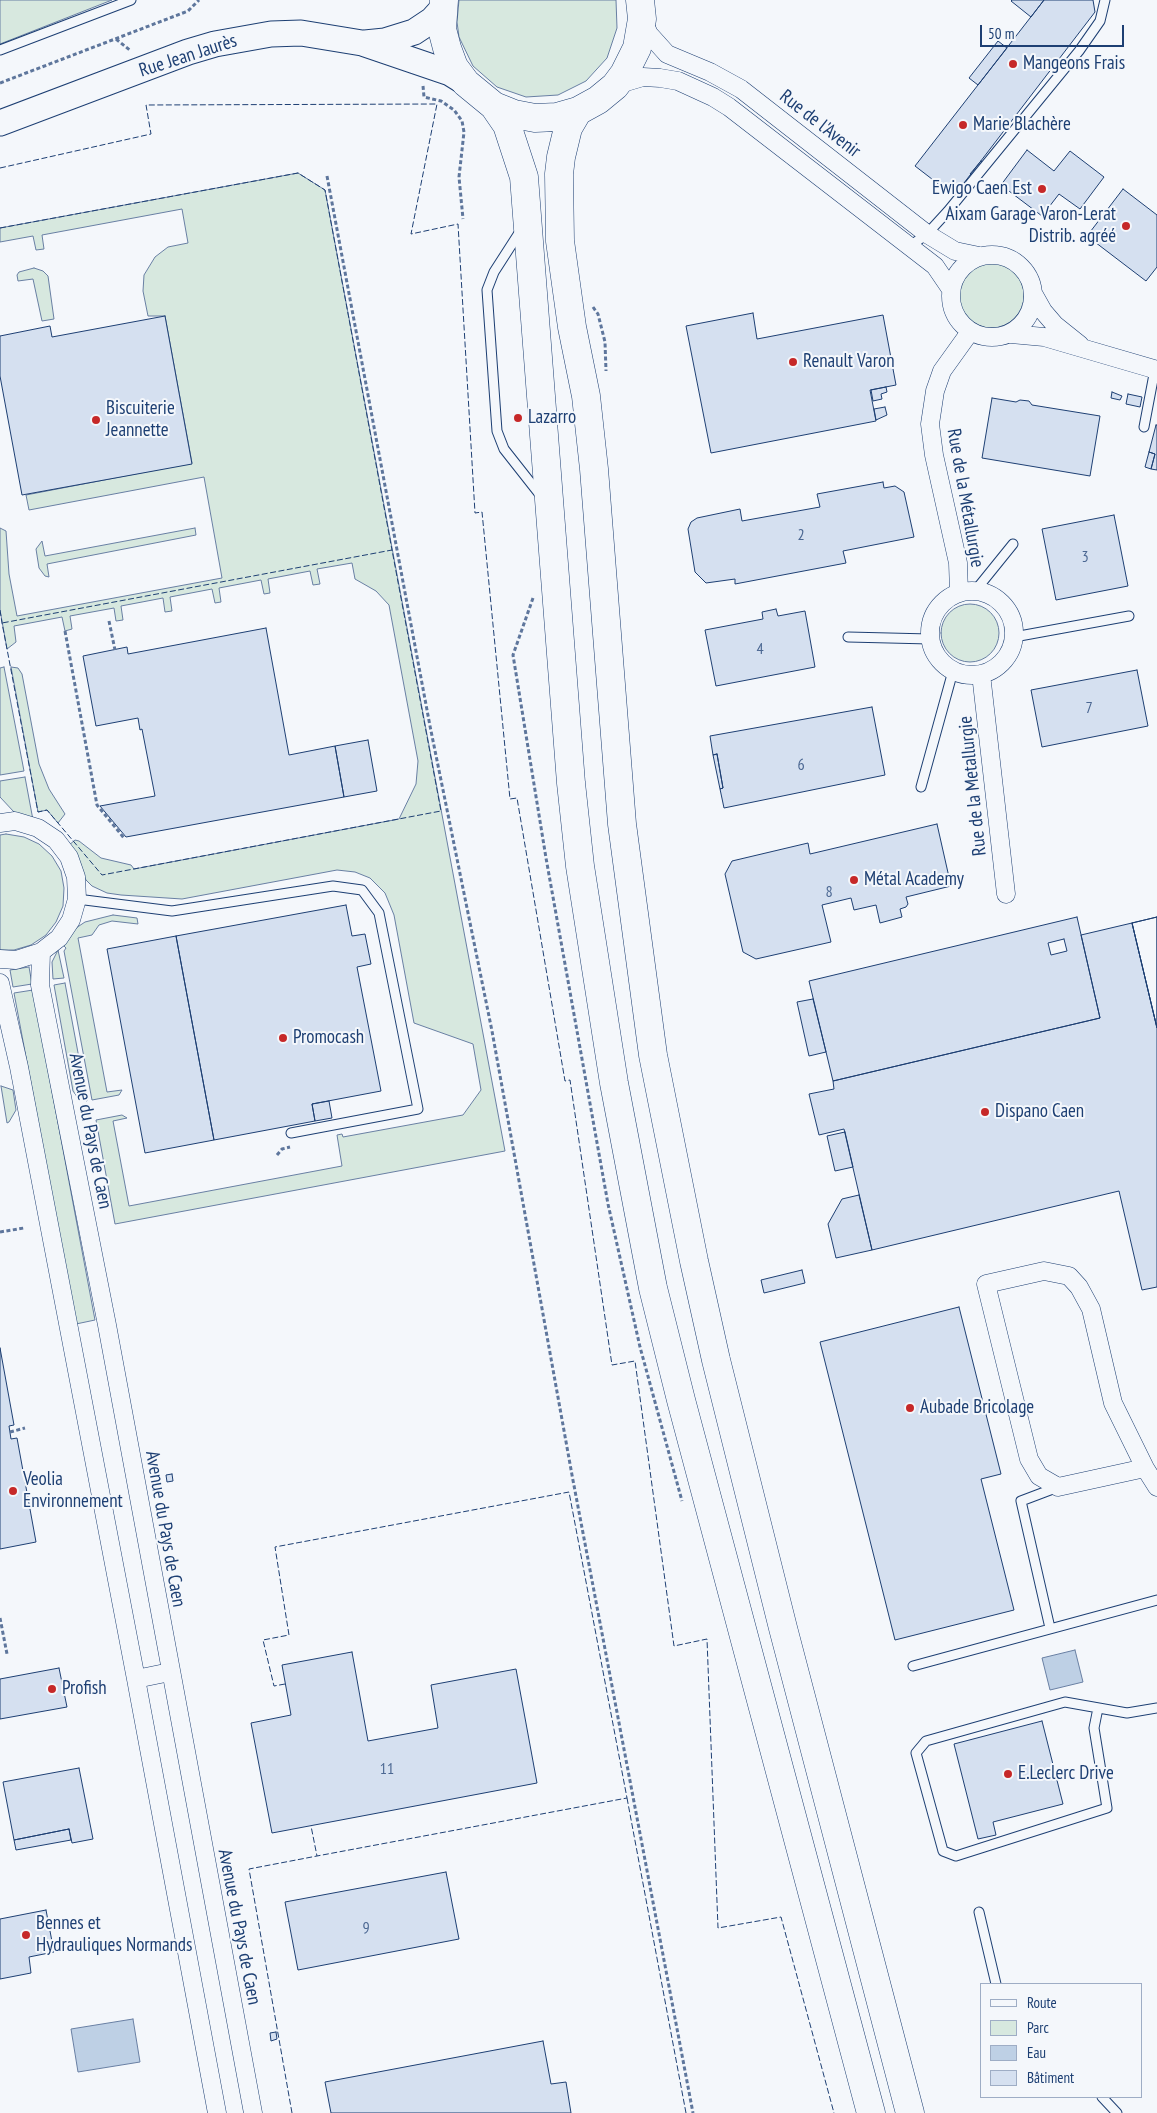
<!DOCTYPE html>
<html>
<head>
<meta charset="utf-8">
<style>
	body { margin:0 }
	#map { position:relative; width:1157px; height:2113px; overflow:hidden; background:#f4f7fb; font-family:"PT Sans Narrow",sans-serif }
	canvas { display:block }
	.legend { position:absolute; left:980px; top:1983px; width:162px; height:115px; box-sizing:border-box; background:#f4f7fb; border:1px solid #9eadc5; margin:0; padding:6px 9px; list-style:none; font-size:15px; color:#1d3f73 }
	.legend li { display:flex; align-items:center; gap:10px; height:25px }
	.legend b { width:25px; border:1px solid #9eadc5 }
	.scale { position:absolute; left:980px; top:25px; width:144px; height:22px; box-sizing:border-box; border:2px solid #1d3f73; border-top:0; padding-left:6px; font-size:15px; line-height:18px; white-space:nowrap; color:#1d3f73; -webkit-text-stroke:4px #f4f7fb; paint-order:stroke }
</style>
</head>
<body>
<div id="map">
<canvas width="1157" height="2113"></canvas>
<ul class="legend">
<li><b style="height:6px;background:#f4f7fb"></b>Route</li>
<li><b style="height:14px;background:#d7e8df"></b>Parc</li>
<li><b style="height:14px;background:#bed0e5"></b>Eau</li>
<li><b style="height:14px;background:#d5e0f0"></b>Bâtiment</li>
</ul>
<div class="scale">50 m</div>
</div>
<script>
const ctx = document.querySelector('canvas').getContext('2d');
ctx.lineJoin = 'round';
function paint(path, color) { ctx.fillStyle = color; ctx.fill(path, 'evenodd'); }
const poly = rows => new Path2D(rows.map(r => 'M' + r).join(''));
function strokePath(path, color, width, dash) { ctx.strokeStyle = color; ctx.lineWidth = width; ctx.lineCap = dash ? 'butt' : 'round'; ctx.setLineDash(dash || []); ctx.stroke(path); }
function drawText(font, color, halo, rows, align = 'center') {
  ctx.font = font + ' "PT Sans Narrow",sans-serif'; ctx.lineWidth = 4; ctx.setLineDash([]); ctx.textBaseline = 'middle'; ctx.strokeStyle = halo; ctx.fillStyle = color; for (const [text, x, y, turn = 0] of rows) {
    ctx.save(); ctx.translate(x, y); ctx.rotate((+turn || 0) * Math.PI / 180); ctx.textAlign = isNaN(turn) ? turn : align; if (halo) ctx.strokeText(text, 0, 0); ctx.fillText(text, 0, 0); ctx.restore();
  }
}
const green = poly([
	[0,0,112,0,0,44,0,0],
	[459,0,616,0,617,28,607,58,586,81,558,95,526,97,497,87,473,66,459,37,457,22,459,0],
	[298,173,325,190,505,1151,115,1224,96,1120,122,1115,127,1118,113,1121,129,1206,342,1166,337,1135,342,1134,343,1137,463,1115,481,1090,473,1044,414,1023,394,915,385,893,370,878,355,872,337,870,182,899,121,895,107,893,92,886,86,880,68,846,75,840,79,841,101,858,131,865,134,869,399,819,416,784,418,761,389,605,376,591,355,579,352,563,317,569,320,584,313,585,310,571,268,579,270,593,264,594,261,580,219,588,221,602,215,603,212,589,170,597,172,611,165,612,163,598,121,606,123,620,116,621,114,608,70,616,72,629,65,631,62,617,14,626,16,642,7,649,0,610,0,528,6,531,9,574,17,616,222,578,204,477,29,510,26,495,192,463,165,316,148,316,143,291,144,275,155,257,168,247,188,243,182,209,42,235,44,249,36,250,33,236,0,242,0,228,298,173],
	'958 295a33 33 0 1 1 66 0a33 33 0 1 1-66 0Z',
	[34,268,43,271,48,276,54,319,42,321,33,279,18,281,17,275,19,272,34,268],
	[195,528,196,535,47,564,49,577,45,576,39,568,36,549,42,541,45,556,195,528],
	'941 633a29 29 0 1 1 58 0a29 29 0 1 1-58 0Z',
	[4,667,24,771,0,775,0,668,4,667],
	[11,667,18,668,22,674,39,764,49,789,65,814,58,823,47,810,38,812,11,667],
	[25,777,33,820,14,812,0,797,0,781,25,777],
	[6,834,24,837,39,844,52,856,61,871,64,888,63,906,56,922,46,935,31,945,14,950,0,950,0,835,6,834],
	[113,915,137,918,138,924,112,921,99,925,92,935,78,938,107,1092,122,1090,119,1095,92,1100,64,951,66,948,63,945,76,928,85,922,113,915],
	[58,950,64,978,53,979,52,962,58,950],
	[29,967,32,984,13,987,10,970,29,967],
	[65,983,87,1101,78,1098,73,1091,54,985,65,983],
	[33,990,95,1320,76,1324,14,993,33,990],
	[1,1086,13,1090,16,1110,9,1122,7,1123,1,1086]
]);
paint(green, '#d7e8df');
strokePath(green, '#687fa3', 1);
const water = poly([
	[1075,1650,1083,1682,1050,1690,1042,1658,1075,1650],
	[133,2019,140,2062,78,2072,71,2029,133,2019]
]);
paint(water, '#bed0e5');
strokePath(water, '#687fa3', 1);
const building = poly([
	[1012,0,1044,0,1031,17,1011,1,1012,0],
	[1044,0,1093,0,1095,12,954,196,915,166,1044,0],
	[998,41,1007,48,978,85,969,78,998,41],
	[1027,150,1054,171,1070,151,1104,177,1080,209,1059,194,1042,216,1001,185,1027,150],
	[981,161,985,164,975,178,970,174,981,161],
	[1123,189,1157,215,1157,267,1146,281,1087,236,1123,189],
	[753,313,757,339,883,315,896,385,870,390,876,421,711,453,686,326,753,313],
	[165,316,192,464,22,495,0,376,0,336,50,326,52,337,165,316],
	[886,387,887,392,881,394,882,399,873,401,871,390,886,387],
	[1112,392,1122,396,1120,400,1111,398,1112,392],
	[1128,394,1142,397,1140,407,1126,404,1128,394],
	[992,398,1016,402,1020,400,1029,401,1032,405,1100,416,1090,476,982,458,992,398],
	[885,407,887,415,876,420,874,409,885,407],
	[1156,425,1157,425,1157,470,1151,469,1155,454,1149,452,1156,425],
	[1149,452,1155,454,1151,469,1145,467,1149,452],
	[883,482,884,488,895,486,904,492,914,537,843,551,846,563,735,584,735,579,706,583,695,572,688,529,691,522,697,518,740,509,742,521,820,507,817,494,883,482],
	[1114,515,1128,586,1056,600,1042,529,1114,515],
	[776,609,778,616,805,611,815,667,716,686,705,630,763,619,762,612,776,609],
	[266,628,289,755,335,746,344,797,126,837,100,806,155,796,142,729,140,730,138,718,96,726,83,656,127,647,128,654,266,628],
	[1137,670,1148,726,1042,747,1031,690,1137,670],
	[872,707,885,775,724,808,720,789,723,788,717,754,713,755,710,736,872,707],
	[368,740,377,791,344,797,335,746,368,740],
	[717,754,723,788,720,789,713,755,717,754],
	[937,824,951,886,906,897,908,904,906,907,900,909,902,917,880,923,876,905,854,910,851,898,822,905,831,942,756,959,743,952,725,874,732,861,808,843,810,854,937,824],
	[346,905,352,936,365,934,371,964,357,967,381,1091,312,1104,315,1121,214,1140,176,936,346,905],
	[1077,917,1100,1018,833,1081,809,981,1077,917],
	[1157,917,1157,1028,1132,923,1157,917],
	[1157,917,1157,1028,1132,923,1157,917],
	[1132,923,1157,1028,1157,1287,1142,1290,1119,1191,872,1250,844,1129,819,1135,809,1094,834,1089,833,1081,1100,1018,1081,935,1132,923],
	[176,936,214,1140,145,1153,107,949,176,936],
	[1064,939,1067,951,1051,955,1048,943,1064,939],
	[813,999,826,1052,809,1056,797,1002,813,999],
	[329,1101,332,1118,315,1121,312,1104,329,1101],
	[845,1132,853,1167,835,1171,827,1136,845,1132],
	[859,1195,872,1250,836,1258,828,1224,842,1199,859,1195],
	[802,1270,805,1283,764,1293,761,1280,802,1270],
	[959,1307,1001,1474,981,1479,1014,1610,895,1640,820,1342,959,1307],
	[0,1348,14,1425,9,1426,11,1439,17,1438,36,1542,0,1549,0,1348],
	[172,1474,173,1481,167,1482,166,1475,172,1474],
	[352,1652,368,1741,438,1728,431,1685,516,1669,537,1783,272,1833,251,1723,291,1715,282,1665,352,1652],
	[59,1668,67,1707,0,1719,0,1679,59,1668],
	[1042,1721,1063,1804,993,1822,996,1835,978,1839,954,1744,1042,1721],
	[79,1768,93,1839,72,1843,69,1829,14,1840,3,1782,79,1768],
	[69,1829,71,1840,16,1850,14,1840,69,1829],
	[446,1872,459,1939,298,1970,285,1902,446,1872],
	[46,1910,54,1952,29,1957,31,1973,0,1979,0,1919,46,1910],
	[276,2032,277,2039,271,2041,270,2033,276,2032],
	[543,2041,551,2084,566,2082,571,2113,331,2113,325,2082,543,2041]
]);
paint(building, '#d5e0f0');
strokePath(building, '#1d3f73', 1);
const lane = poly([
	[0,50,131,0],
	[521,230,494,272,487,290,497,431,504,449,541,496],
	[910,246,927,234,948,211,1079,51,1100,21,1105,0],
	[1144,427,1155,369],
	[975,591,1013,544],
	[848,637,930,639],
	[1014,637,1129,616],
	[921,787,953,671],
	[77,899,172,911,333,886,362,890,379,913,418,1109,291,1133],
	[1050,1628,1021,1501,1058,1487],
	[913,1666,1157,1600],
	[1098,1708,1094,1728,1107,1808,956,1856,943,1851,916,1753,926,1741,1065,1702,1127,1713,1157,1708],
	[979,1912,996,1984],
	[1102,2097,1117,2113]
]);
const street = poly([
	[642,19,649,34,667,54,710,72,741,89,927,234,955,251,979,256],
	[616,85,643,77,660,78,678,81,713,97,729,107,935,266,950,288],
	'951 296a41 41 0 1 1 82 0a41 41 0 1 1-82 0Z',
	[1034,295,1043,311,1055,325,1080,345],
	[1011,334,1044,337,1157,370],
	'930 633a42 42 0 1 1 84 0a42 42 0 1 1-84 0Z',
	[959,593,958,563,934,455,930,424,935,391,942,371,970,332],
	[981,674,1006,894],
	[0,823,15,821,38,828,56,840,69,857,76,877,77,899,71,920,59,938,41,952,16,960,0,959],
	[41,952,40,985,107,1325,253,2113],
	[0,983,19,1067,136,1679,217,2113],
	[1145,1468,1113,1403,1091,1309,1079,1287,1069,1276,1044,1271,986,1284,1029,1459,1039,1476,1058,1487,1145,1468,1157,1487],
	[136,1679,170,1672]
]);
const secondary = poly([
	[365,43,385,41,414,32,432,20,442,9],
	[0,123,188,52,215,44,271,34,301,33,362,43,450,73,466,83]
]);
const primary = poly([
	[444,0,442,29,447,48,454,67,466,83,494,106,514,114,535,118,557,117,578,111,598,100,615,86,624,74,637,48,642,19,640,0],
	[494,106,507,125,524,177,571,783,580,866,614,1083,653,1288,681,1400,871,2113],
	[578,111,568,128,561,157,559,174,560,241,572,327,586,396,594,469,622,824,653,1055,694,1261,716,1360,783,1628,910,2113]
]);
strokePath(lane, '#1d3f73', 11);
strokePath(street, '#1d3f73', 19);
strokePath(secondary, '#1d3f73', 27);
strokePath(primary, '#1d3f73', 29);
strokePath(poly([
	[116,39,131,51],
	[0,83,188,11,199,0],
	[423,86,424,97,441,101,454,110,462,121,464,132,459,177,463,219],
	[327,176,430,726,492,1031,572,1475,693,2113],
	[593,307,598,314,605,342,606,371],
	[533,598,513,655,546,858,608,1204,640,1347,682,1501],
	[109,621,115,650],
	[65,631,97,805,124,838],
	[277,1155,282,1149,290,1147],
	[0,1232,24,1228],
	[10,1432,25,1428],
	[0,1618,7,1654]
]), '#5e769c', 3, [4, 2.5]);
strokePath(lane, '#f4f7fb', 9);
strokePath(street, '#f4f7fb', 18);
strokePath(secondary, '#f4f7fb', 25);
strokePath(primary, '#f4f7fb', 28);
strokePath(poly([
	[0,168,151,134,146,105,437,104,411,234,458,224,475,513,482,512,510,799,517,798,565,1081,570,1080,612,1365,635,1361,674,1646,707,1639,718,1928,781,1917,834,2113],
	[0,228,298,173,325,190,392,550],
	[0,610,2,623,7,649,38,812,47,810,102,875,441,811,392,550,2,623],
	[285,1684,274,1686,263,1640,289,1635,275,1547,569,1492,627,1798,317,1856,311,1826],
	[627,1798,686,2113],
	[292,2113,249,1869,317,1856]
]), '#1d3f73', 1, [6, 2.5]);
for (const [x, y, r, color] of [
	[1013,64,5,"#c62828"],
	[963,125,5,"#c62828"],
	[1042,189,5,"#c62828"],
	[1126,226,5,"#c62828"],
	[793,362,5,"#c62828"],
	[518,418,5,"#c62828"],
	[96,420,5,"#c62828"],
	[854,880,5,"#c62828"],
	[283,1038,5,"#c62828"],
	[985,1112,5,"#c62828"],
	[910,1408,5,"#c62828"],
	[13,1491,5,"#c62828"],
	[52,1689,5,"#c62828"],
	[1008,1774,5,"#c62828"],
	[26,1935,5,"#c62828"]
]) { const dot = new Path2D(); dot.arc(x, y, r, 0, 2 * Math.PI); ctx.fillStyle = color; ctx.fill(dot); strokePath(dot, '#f4f7fb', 2); }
drawText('16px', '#4b6792', null, [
	["2",801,535],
	["3",1085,557],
	["4",760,649],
	["7",1089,708],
	["6",801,765],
	["8",829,892],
	["11",387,1769],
	["9",366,1928]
]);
drawText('19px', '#1d3f73', '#f4f7fb', [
	["Rue Jean Jaurès",188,56,-18],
	["Rue de l'Avenir",820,124,38],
	["Rue de la Métallurgie",965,498,80],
	["Rue de la Metallurgie",973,786,-96],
	["Avenue du Pays de Caen",90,1131,79],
	["Avenue du Pays de Caen",165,1529,80],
	["Avenue du Pays de Caen",239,1927,79]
]);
drawText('19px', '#1d3f73', '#f4f7fb', [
	["Mangeons Frais",1023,64],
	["Marie Blachère",973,125],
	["Ewigo Caen Est",1032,189,"right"],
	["Aixam Garage Varon-Lerat",1116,215,"right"],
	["Distrib. agréé",1116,237,"right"],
	["Renault Varon",803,362],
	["Biscuiterie",106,409],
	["Jeannette",106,431],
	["Lazarro",528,418],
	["Métal Academy",864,880],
	["Promocash",293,1038],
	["Dispano Caen",995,1112],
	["Aubade Bricolage",920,1408],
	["Veolia",23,1480],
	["Environnement",23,1502],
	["Profish",62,1689],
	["E.Leclerc Drive",1018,1774],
	["Bennes et",36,1924],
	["Hydrauliques Normands",36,1946]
], 'left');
</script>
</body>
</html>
